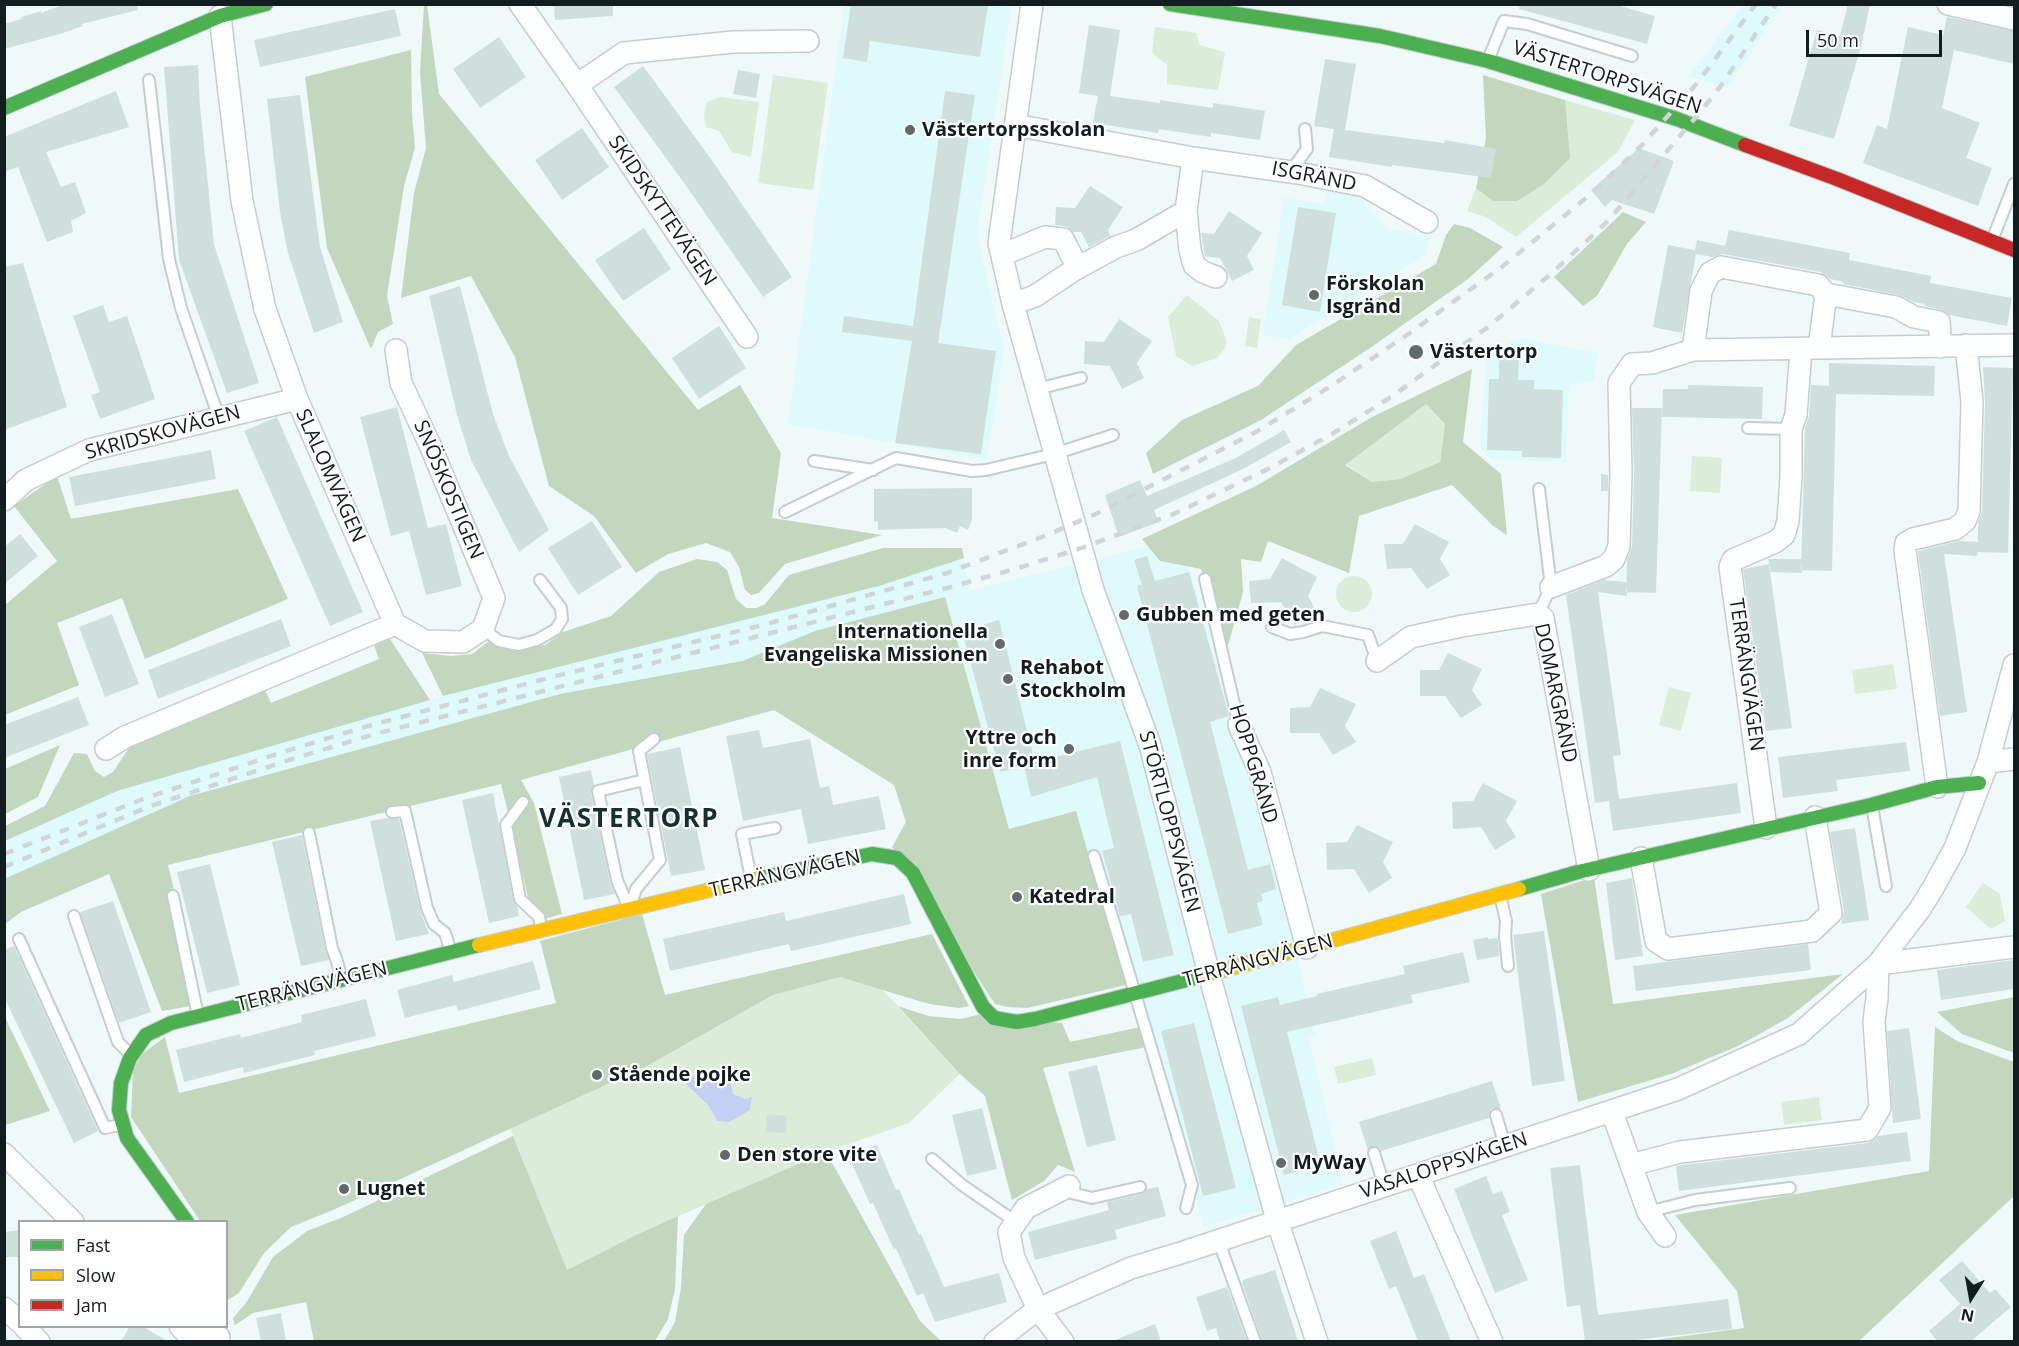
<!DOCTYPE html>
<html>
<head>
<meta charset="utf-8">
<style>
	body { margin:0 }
	#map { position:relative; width:2019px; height:1346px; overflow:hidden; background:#eff9fa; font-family:"Open Sans",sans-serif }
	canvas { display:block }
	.frame { position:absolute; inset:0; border:6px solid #111d1e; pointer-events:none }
	.legend { position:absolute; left:18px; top:1220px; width:210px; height:108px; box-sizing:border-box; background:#fff; border:2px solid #a0a5a5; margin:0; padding:8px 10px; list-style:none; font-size:18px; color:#111d1e }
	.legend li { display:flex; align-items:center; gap:12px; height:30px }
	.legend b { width:30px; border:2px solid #a0a5a5 }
	.north { position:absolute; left:1941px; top:1268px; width:60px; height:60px; -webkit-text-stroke:4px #fff; paint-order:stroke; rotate:191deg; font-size:16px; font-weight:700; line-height:24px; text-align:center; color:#111d1e }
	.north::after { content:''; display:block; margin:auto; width:21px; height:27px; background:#111d1e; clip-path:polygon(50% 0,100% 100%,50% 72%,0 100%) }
	.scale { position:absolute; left:1806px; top:30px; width:136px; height:27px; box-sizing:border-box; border:3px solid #111d1e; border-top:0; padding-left:8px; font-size:18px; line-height:21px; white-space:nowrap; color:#111d1e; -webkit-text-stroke:4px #fff; paint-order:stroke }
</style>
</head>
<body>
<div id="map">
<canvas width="2019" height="1346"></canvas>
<div class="frame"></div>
<ul class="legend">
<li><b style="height:8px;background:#4caf50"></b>Fast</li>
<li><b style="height:8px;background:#ffc107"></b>Slow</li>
<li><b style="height:8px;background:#c62828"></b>Jam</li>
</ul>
<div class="north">N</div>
<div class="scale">50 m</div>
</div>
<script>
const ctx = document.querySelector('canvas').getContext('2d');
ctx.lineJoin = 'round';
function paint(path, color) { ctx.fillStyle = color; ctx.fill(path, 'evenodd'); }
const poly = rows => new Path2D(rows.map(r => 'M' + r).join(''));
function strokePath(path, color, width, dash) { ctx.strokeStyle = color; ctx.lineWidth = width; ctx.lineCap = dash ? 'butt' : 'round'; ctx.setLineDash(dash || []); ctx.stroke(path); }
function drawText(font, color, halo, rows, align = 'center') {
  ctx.font = font + ' "Open Sans",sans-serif'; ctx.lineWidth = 4.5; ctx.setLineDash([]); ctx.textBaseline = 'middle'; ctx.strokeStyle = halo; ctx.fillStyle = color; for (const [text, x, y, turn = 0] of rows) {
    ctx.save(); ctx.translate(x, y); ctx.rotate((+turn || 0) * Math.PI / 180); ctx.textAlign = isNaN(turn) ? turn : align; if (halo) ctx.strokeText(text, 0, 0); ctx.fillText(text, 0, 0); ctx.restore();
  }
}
paint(poly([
	[1743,4,1783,5,1727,88,1689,76],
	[844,5,1009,5,1011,9,977,234,1004,350,987,460,788,424],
	[1328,191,1360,196,1387,229,1431,236,1424,256,1289,339,1263,335,1284,198,1325,204],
	[1520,338,1598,353,1594,381,1569,385,1566,462,1490,459,1479,445,1488,351],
	[1168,541,1191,571,1298,959,1315,1035,1309,1037,1343,1184,1267,1208,1204,1226,1151,1046,1126,985,1076,811,1009,829,945,597,815,631,742,661,560,694,190,796,5,879,4,841,117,791,221,759,443,696,879,586,964,558,971,590]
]), '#defafd');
paint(poly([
	[1155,27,1197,33,1199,45,1225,52,1218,90,1167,84,1167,65,1152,53],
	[773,75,828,83,813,190,758,183],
	[720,97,759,102,751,157,732,152,719,131,706,127,704,115,707,102],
	[1565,100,1635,120,1618,152,1516,237,1486,217,1467,211,1476,188,1493,201],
	[1187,295,1219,321,1226,339,1226,347,1217,358,1192,366,1176,356,1168,317],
	[1249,317,1261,319,1257,348,1245,346],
	[1426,404,1445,424,1440,462,1400,479,1372,482,1345,464],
	[1692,456,1722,458,1720,493,1690,491],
	'1336 594a18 18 0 1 1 36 0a18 18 0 1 1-36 0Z',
	[1893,664,1897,689,1855,694,1852,670],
	[1669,687,1691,693,1681,731,1659,725],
	[1983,883,2000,894,2005,921,1991,929,1966,907],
	[840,977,882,989,960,1074,909,1123,826,1152,649,1229,567,1271,510,1128,647,1066,773,995],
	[1372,1058,1376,1075,1338,1084,1334,1067],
	[1819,1097,1822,1120,1784,1125,1781,1102]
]), '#dbedd8');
paint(poly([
	[424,5,427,5,439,94,698,410,740,385,781,453,772,518,882,535,785,564,759,593,751,595,745,590,739,567,730,552,706,543,668,554,636,573,594,516,549,486,515,357,471,276,401,298,414,193,426,148,420,72],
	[411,50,412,114,415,148,404,186,387,296,393,324,378,332,371,349,327,248,305,77],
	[1483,75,1565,100,1570,158,1544,184,1517,201,1493,201,1476,188,1486,138],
	[1623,212,1646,222,1627,244,1597,296,1583,306,1554,277],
	[1454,224,1470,228,1503,247,1468,279,1373,346,1261,420,1153,474,1146,453,1182,420,1258,386,1296,345,1436,264,1446,235],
	[1472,369,1463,442,1501,474,1507,535,1492,525,1452,485,1359,516,1349,573,1268,541,1261,562,1241,559,1243,592,1228,646,1201,569,1160,561,1142,539,1256,486,1372,417],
	[1426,404,1445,424,1440,462,1400,479,1372,482,1345,465],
	[57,476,71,519,238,489,288,599,145,659,122,598,57,623,79,685,5,715,5,605,57,561,14,506],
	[883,548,962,548,964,558,879,586,443,696,422,653,451,656,472,654,489,641,520,649,545,645,563,632,611,616,659,572,697,559,717,562,727,570,736,599,746,608,757,608,765,604,789,575],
	[945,597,1009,829,1076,811,1126,985,1027,1008,1007,1007,995,1004,892,847,906,822,894,785,774,710,521,780,534,803,562,914,534,922,501,784,168,865,202,1004,162,1011,109,874,21,912,5,924,4,879,190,796,560,694,742,661,815,631],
	[388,636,430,700,117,791,5,841,5,826,45,806,74,753,87,754,95,771,104,777,113,772,131,745,265,690,271,703,379,659,374,645],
	[60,745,38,797,5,814,5,769],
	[1594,877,1613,1004,1843,974,1788,1018,1738,1046,1671,1074,1578,1102,1541,894],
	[642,914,665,995,932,934,969,1006,959,1008,929,1004,840,977,773,995,647,1066,333,1210,291,1227,264,1253,239,1293,226,1301,226,1222,200,1221,131,1117,133,1071,142,1054,165,1037,179,1093,556,1003,540,941],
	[2014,997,2014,1053,1962,1034,1937,1012],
	[898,1006,928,1016,961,1019,981,1014,1062,1023,1070,1042,1145,1026,1151,1046,1043,1068,1075,1172,1058,1165,1044,1181,1012,1200,985,1096,960,1074],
	[5,1017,50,1111,5,1125,4,1125],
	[1935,1027,1957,1041,2014,1062,2014,1196,1859,1341,1647,1341,1744,1328,1737,1291,1675,1215,1929,1171],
	[513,1136,567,1270,636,1235,678,1216,675,1289,668,1319,655,1341,314,1341,306,1302,253,1313,235,1325,233,1318,246,1303,273,1257,307,1231,341,1218],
	[826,1152,920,1321,941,1341,664,1341,675,1322,681,1288,684,1235,706,1204]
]), '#c2d7be');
paint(poly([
	[691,1076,729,1076,733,1094,745,1099,752,1097,750,1110,729,1122,717,1121,709,1106,686,1084]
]), '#c3d0f4');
paint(poly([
	[65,4,137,4,138,10,82,24,83,26,60,34,4,49,4,24,21,19,21,17,41,11,41,13],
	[554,4,613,4,613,16,555,20],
	[851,4,988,6,980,57,870,41,867,62,843,58],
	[1520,4,1613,4,1655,16,1647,44,1519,9],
	[1848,4,1870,4,1862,43,1834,139,1789,126,1817,30,1840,36],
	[395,9,401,36,260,67,254,40],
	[1947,17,2014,31,2014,64,1954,50,1942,108,1980,123,1966,158,1992,168,1978,206,1863,163,1877,125,1887,129,1908,27,1943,35],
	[1089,25,1120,30,1110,96,1160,103,1160,100,1213,108,1213,103,1265,111,1260,140,1211,133,1211,137,1159,129,1158,133,1093,123,1098,96,1079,93],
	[499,37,526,77,480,108,453,69],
	[1325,59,1356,64,1345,130,1444,143,1445,140,1496,149,1491,178,1392,165,1392,167,1329,157,1334,129,1314,126],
	[198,65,200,106,214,244,259,383,227,393,179,260,164,67],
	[643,66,711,159,792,277,763,297,682,180,614,87],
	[738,70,760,74,756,98,733,94],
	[116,91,129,127,46,152,61,187,75,182,86,213,71,221,73,232,47,242,18,167,4,172,4,137],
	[945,91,975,95,938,343,996,351,981,454,895,443,912,341,842,332,844,316,913,326],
	[300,95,320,247,343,322,314,333,288,253,280,212,267,99],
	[582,128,609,167,562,200,535,160],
	[1639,148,1674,161,1654,214,1612,200,1605,207,1591,190],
	[1090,186,1123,207,1108,230,1110,236,1089,247,1081,232,1073,232,1065,226,1055,225,1056,207,1075,208],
	[1298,207,1336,213,1320,312,1282,305],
	[1229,211,1262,233,1247,256,1254,270,1232,281,1220,258,1205,257,1201,233,1214,234],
	[644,228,671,269,623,301,595,260],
	[1729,230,1850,253,1849,260,1931,276,1930,283,2012,298,2007,326,1949,315,1942,310,1924,306,1925,304,1913,302,1899,295,1843,284,1844,282,1830,279,1820,272,1723,254,1713,257,1696,254,1682,333,1653,327,1668,245,1695,250,1697,240,1725,246],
	[23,263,67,407,4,430,4,267],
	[460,286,493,414,509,456,549,530,519,552,471,460,457,415,429,296],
	[103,305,109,322,127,316,155,399,100,419,91,395,100,392,73,316],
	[1119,319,1152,341,1137,363,1144,378,1122,389,1110,366,1084,364,1085,341,1104,342],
	[719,326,746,368,699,399,672,358],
	[1499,351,1519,352,1518,380,1534,380,1534,389,1563,390,1561,458,1522,457,1522,451,1487,450,1489,379,1499,379],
	[1829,363,1935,366,1934,396,1836,394,1832,571,1801,570,1805,427,1809,416,1811,385,1829,386],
	[1983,367,2013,368,2008,553,1978,552,1977,556,1944,554,1967,712,1940,716,1918,551,1959,541,1978,542,1978,522,1982,511,1985,402],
	[1688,385,1763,387,1762,419,1662,417,1663,389,1688,389],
	[397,407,428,528,446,524,462,586,426,595,409,531,391,536,360,417],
	[1632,408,1662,408,1656,593,1626,592,1627,560,1632,546,1634,473],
	[277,417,363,612,330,626,244,431],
	[1284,430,1291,442,1241,470,1154,510,1159,522,1119,537,1105,495,1140,480,1147,496,1236,458],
	[211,450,216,479,75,506,69,477],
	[1601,474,1608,475,1608,491,1601,491],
	[972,488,972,520,968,530,960,526,957,533,945,528,878,530,878,522,874,521,874,489],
	[592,521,622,567,578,595,548,548],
	[1415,524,1449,542,1440,559,1450,575,1427,589,1411,568,1387,569,1384,544,1403,544],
	[20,534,38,556,4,584,4,547],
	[1147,556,1155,581,1189,572,1229,716,1210,722,1248,870,1270,864,1276,889,1261,894,1263,901,1257,903,1263,925,1228,934,1137,586,1142,585,1134,560],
	[1282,558,1317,577,1308,596,1317,612,1295,625,1281,602,1251,603,1249,581,1270,579],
	[1768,559,1801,559,1802,573,1771,572],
	[1769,564,1792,728,1766,731,1743,569],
	[1604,580,1626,582,1627,596,1598,592,1621,755,1613,756,1619,799,1737,783,1741,813,1613,831,1609,801,1595,803,1566,595],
	[112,614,139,684,105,697,79,627],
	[281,619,291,646,158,699,148,670],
	[999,620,1035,762,1120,741,1174,955,1143,962,1131,914,1120,916,1102,851,1114,848,1097,777,1031,797,1024,766,1000,772,962,631],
	[1448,653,1482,669,1472,690,1482,705,1461,718,1445,696,1420,696,1420,670,1439,670],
	[1320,688,1356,704,1345,726,1356,742,1333,755,1319,733,1290,733,1290,708,1310,707],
	[78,697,89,725,4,758,4,725],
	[759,730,763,748,810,739,820,788,829,786,833,805,879,796,886,829,808,844,801,809,743,821,726,736],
	[1906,742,1910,771,1836,780,1838,791,1783,798,1778,757],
	[680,747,705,870,671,876,647,754],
	[591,770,594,785,591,793,610,882,615,894,584,900,559,777],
	[1483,783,1517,801,1506,821,1516,837,1495,850,1481,827,1453,829,1452,802,1473,801],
	[493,793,513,900,517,906,519,916,489,923,462,800],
	[387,818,399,819,420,910,429,934,396,941,370,821],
	[1357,825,1393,842,1383,862,1392,878,1369,893,1354,869,1327,870,1326,843,1347,842],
	[1855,828,1869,920,1841,924,1844,911,1830,832],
	[302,835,325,949,329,960,301,966,272,842],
	[210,864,240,985,207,993,177,872],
	[1632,878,1643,956,1615,960,1606,883],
	[904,894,911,924,791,951,789,944,670,971,663,939,784,912,786,921],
	[113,901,151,1012,119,1023,80,912],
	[1544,931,1565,1081,1532,1086,1513,935],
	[1488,937,1488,939,1498,938,1499,956,1477,960,1473,940],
	[1808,944,1811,970,1636,991,1633,966],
	[14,946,98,1131,74,1143,4,997,4,950],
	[1463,952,1470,982,1411,995,1413,1003,1287,1032,1321,1166,1284,1175,1241,1006,1278,997,1280,1005,1317,996,1316,994,1405,974,1403,966],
	[2014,960,2014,989,1941,1000,1937,970],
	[533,961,541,989,458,1011,456,1005,405,1018,397,990,452,975,454,982],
	[366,999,376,1036,314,1051,315,1055,244,1073,243,1067,184,1082,176,1050,240,1034,241,1038,302,1022,301,1015],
	[1194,1023,1236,1188,1203,1196,1161,1031],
	[1909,1028,1921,1119,1893,1123,1887,1031],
	[1097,1065,1116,1140,1087,1147,1068,1072],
	[1492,1081,1501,1109,1494,1108,1491,1109,1489,1118,1381,1151,1375,1146,1368,1150,1359,1122],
	[982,1108,997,1169,967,1176,952,1115],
	[767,1114,787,1116,786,1133,766,1132],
	[1907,1132,1911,1161,1679,1191,1676,1166,1682,1165,1868,1143,1874,1140,1878,1136],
	[877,1145,896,1190,899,1189,919,1235,921,1234,944,1287,999,1273,1007,1302,935,1322,923,1293,917,1296,896,1248,894,1250,873,1203,870,1204,849,1157],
	[1580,1165,1598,1315,1728,1299,1732,1329,1627,1341,1585,1341,1580,1305,1567,1307,1550,1168],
	[1486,1176,1493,1194,1502,1191,1510,1212,1502,1215,1528,1280,1495,1293,1454,1189],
	[1158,1187,1166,1216,1115,1230,1117,1239,1035,1260,1028,1232,1109,1210,1107,1202,1142,1194,1147,1189],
	[20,1230,20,1257,4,1257,4,1232],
	[1396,1231,1414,1278,1424,1274,1451,1341,1418,1341,1396,1286,1389,1289,1370,1241],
	[1962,1261,1990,1293,1995,1289,2011,1307,1971,1341,1937,1341,1929,1331,1960,1304,1939,1280],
	[1275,1270,1298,1341,1262,1341,1242,1283,1243,1280],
	[1227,1287,1247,1341,1220,1341,1216,1328,1207,1331,1196,1297],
	[281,1313,286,1341,261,1341,256,1318],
	[1155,1324,1161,1341,1113,1341],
	[130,1326,142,1326,167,1341,121,1341]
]), '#cfe0dc');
const lane = poly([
	[1488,60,1504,21,1527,24,1632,56],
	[149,80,169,259,181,308,219,418],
	[1298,173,1296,164,1307,149,1305,129],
	[1993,238,2014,184],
	[1037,389,1081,378],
	[1748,428,1791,429],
	[814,461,873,470],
	[785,512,896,458,972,471,986,470,1054,454,1113,435],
	[1205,579,1239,725],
	[1538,614,1551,587,1539,489],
	[1272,627,1290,634,1303,632,1322,626,1368,635,1377,661],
	[483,629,499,641,519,645,537,640,556,629,562,619,561,608,540,580],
	[523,802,506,825,520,899,539,917,541,927],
	[1872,806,1886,886],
	[392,812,405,811,427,908,434,924,445,933,450,949],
	[309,833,332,948,337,961,341,977],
	[1094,856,1192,1185,1186,1208],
	[751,878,742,834,775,828],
	[1500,895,1506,921,1505,936,1508,966],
	[173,896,198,1016],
	[631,904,636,889,660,860,639,751,654,739],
	[628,906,617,880,598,791,644,780],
	[74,916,118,1042,129,1053],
	[19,939,105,1128,120,1125],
	[1496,1115,1505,1146],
	[1374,1153,1384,1185],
	[932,1159,962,1185,1016,1222],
	[1072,1193,1092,1198,1140,1187],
	[1648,1212,1695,1200,1790,1188],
	[1218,1239,1255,1342]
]);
const street = poly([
	[520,4,577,85,747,337],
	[1032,4,999,243,1013,304,1085,561,1093,590,1150,745,1209,974,1277,1220,1317,1342],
	[1948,4,2014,19],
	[577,85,624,53,733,42,808,41],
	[1015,125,1193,158,1298,173,1365,186,1427,222],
	[1193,158,1186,211,1190,250,1194,265,1203,272,1216,277],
	[1002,255,1045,237,1063,239,1078,268],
	[1826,294,1896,307,1914,317,1939,322,1941,347],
	[1013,304,1035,296,1074,270,1116,247,1136,240,1186,211],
	[1693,350,1701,291,1710,273,1721,267,1818,285,1826,294,1819,348],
	[4,500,26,480,89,450,297,399],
	[1551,587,1606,566,1614,559,1619,546,1621,473,1619,383,1632,364,1652,363,1693,350,2014,345],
	[395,624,425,641,463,642,483,629,494,598,430,445,401,383,396,350],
	[1377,661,1411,637,1462,626,1538,614,1543,618,1589,870],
	[1239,725,1260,772,1307,948],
	[106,749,125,737,395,624,297,399,265,309,242,201,220,16],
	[1988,762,2014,759],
	[1937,787,1905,550,1906,543,1913,539,1955,529,1965,521,1969,511,1972,402,1966,345],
	[1766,828,1730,567,1733,560,1775,542,1784,535,1788,521,1791,477,1791,429,1796,415,1801,349],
	[1641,858,1656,941,1668,949,1812,931,1831,913,1815,817],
	[1612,1112,1648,1212,1665,1236],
	[4,1154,73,1222],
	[1631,1165,1680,1152,1867,1130,1880,1108,1874,1021,1877,998,1878,964,2014,947],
	[1418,1175,1492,1342],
	[4,1308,20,1322],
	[24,1326,39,1342],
	[180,1326,187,1334,219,1337],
	[995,1342,1038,1309,1131,1268,1184,1252,1678,1089,1799,1034,1878,964,1920,909,1933,888,1955,848,1988,762,2014,665],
	[1063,1342,1038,1309,1014,1258,1009,1232,1026,1208,1069,1186]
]);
const fast = poly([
	[1170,4,1380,36,1488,61,1677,119,1745,145],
	[4,108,220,16,266,4],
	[756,879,872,854,897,858,913,873,983,1007,994,1018,1017,1022,1035,1019,1206,975],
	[1519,889,1578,872,1871,805,1937,787,1979,783],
	[187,1222,127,1138,119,1110,121,1083,130,1058,146,1035,171,1023,479,945]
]);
const slow = poly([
	[479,945,756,879],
	[1206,975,1519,889]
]);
const jam = poly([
	[1745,145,1837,179,2014,250]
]);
strokePath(lane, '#c4ced0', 14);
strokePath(street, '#c4ced0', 24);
strokePath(fast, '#c4ced0', 16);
strokePath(slow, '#c4ced0', 16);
strokePath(jam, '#c4ced0', 16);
strokePath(lane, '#fdfefe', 10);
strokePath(street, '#fdfefe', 21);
strokePath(fast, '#4caf50', 14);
strokePath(slow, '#ffc107', 14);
strokePath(jam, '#c62828', 14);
strokePath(poly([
	[4,854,143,799,283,752,368,726,552,677,763,625,947,573,1047,535,1098,513,1256,432,1331,386,1407,335,1503,266,1591,194,1642,145,1698,82,1756,4],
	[4,867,148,807,286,761,375,734,951,587,1018,568,1076,550,1176,513,1270,468,1332,434,1391,397,1488,327,1552,273,1608,221,1701,111,1720,87,1776,4]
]), '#d2d5d6', 4.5, [10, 10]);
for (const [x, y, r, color] of [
	[910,130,6,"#5f6a6b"],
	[1314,295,6,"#5f6a6b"],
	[1416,352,8,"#5f6a6b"],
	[1124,615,6,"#5f6a6b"],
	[1000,644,6,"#5f6a6b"],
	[1008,679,6,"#5f6a6b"],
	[1069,749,6,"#5f6a6b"],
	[1017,897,6,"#5f6a6b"],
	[597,1075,6,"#5f6a6b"],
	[725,1155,6,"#5f6a6b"],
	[1281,1163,6,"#5f6a6b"],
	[344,1189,6,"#5f6a6b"]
]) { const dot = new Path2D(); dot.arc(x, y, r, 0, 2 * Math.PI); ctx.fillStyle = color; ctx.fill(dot); strokePath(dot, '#fff', 2); }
drawText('20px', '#111d1e', '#fff', [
	["VÄSTERTORPSVÄGEN",1607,78,18],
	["ISGRÄND",1314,177,11],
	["SKIDSKYTTEVÄGEN",662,211,56],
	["SKRIDSKOVÄGEN",163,433,-15],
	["SLALOMVÄGEN",330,476,66],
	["SNÖSKOSTIGEN",448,490,67],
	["TERRÄNGVÄGEN",1746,675,82],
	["DOMARGRÄND",1555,693,78],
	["HOPPGRÄND",1253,764,73],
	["STÖRTLOPPSVÄGEN",1169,822,75],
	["TERRÄNGVÄGEN",785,874,-13],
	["TERRÄNGVÄGEN",1258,961,-15],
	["TERRÄNGVÄGEN",312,987,-14],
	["VASALOPPSVÄGEN",1444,1166,-18]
]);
drawText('bold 20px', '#111d1e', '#fff', [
	["Västertorpsskolan",922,130],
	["Förskolan",1326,284],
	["Isgränd",1326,307],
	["Västertorp",1430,352],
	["Gubben med geten",1136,615],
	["Internationella",988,632,"right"],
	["Evangeliska Missionen",988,655,"right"],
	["Rehabot",1020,668],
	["Stockholm",1020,691],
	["Yttre och",1057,738,"right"],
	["inre form",1057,761,"right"],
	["Katedral",1029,897],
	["Stående pojke",609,1075],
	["Den store vite",737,1155],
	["MyWay",1293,1163],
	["Lugnet",356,1189]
], 'left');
ctx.letterSpacing = '1.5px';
drawText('bold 26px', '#143032', '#fff', [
	["VÄSTERTORP",629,820]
]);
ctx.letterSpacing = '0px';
</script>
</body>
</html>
